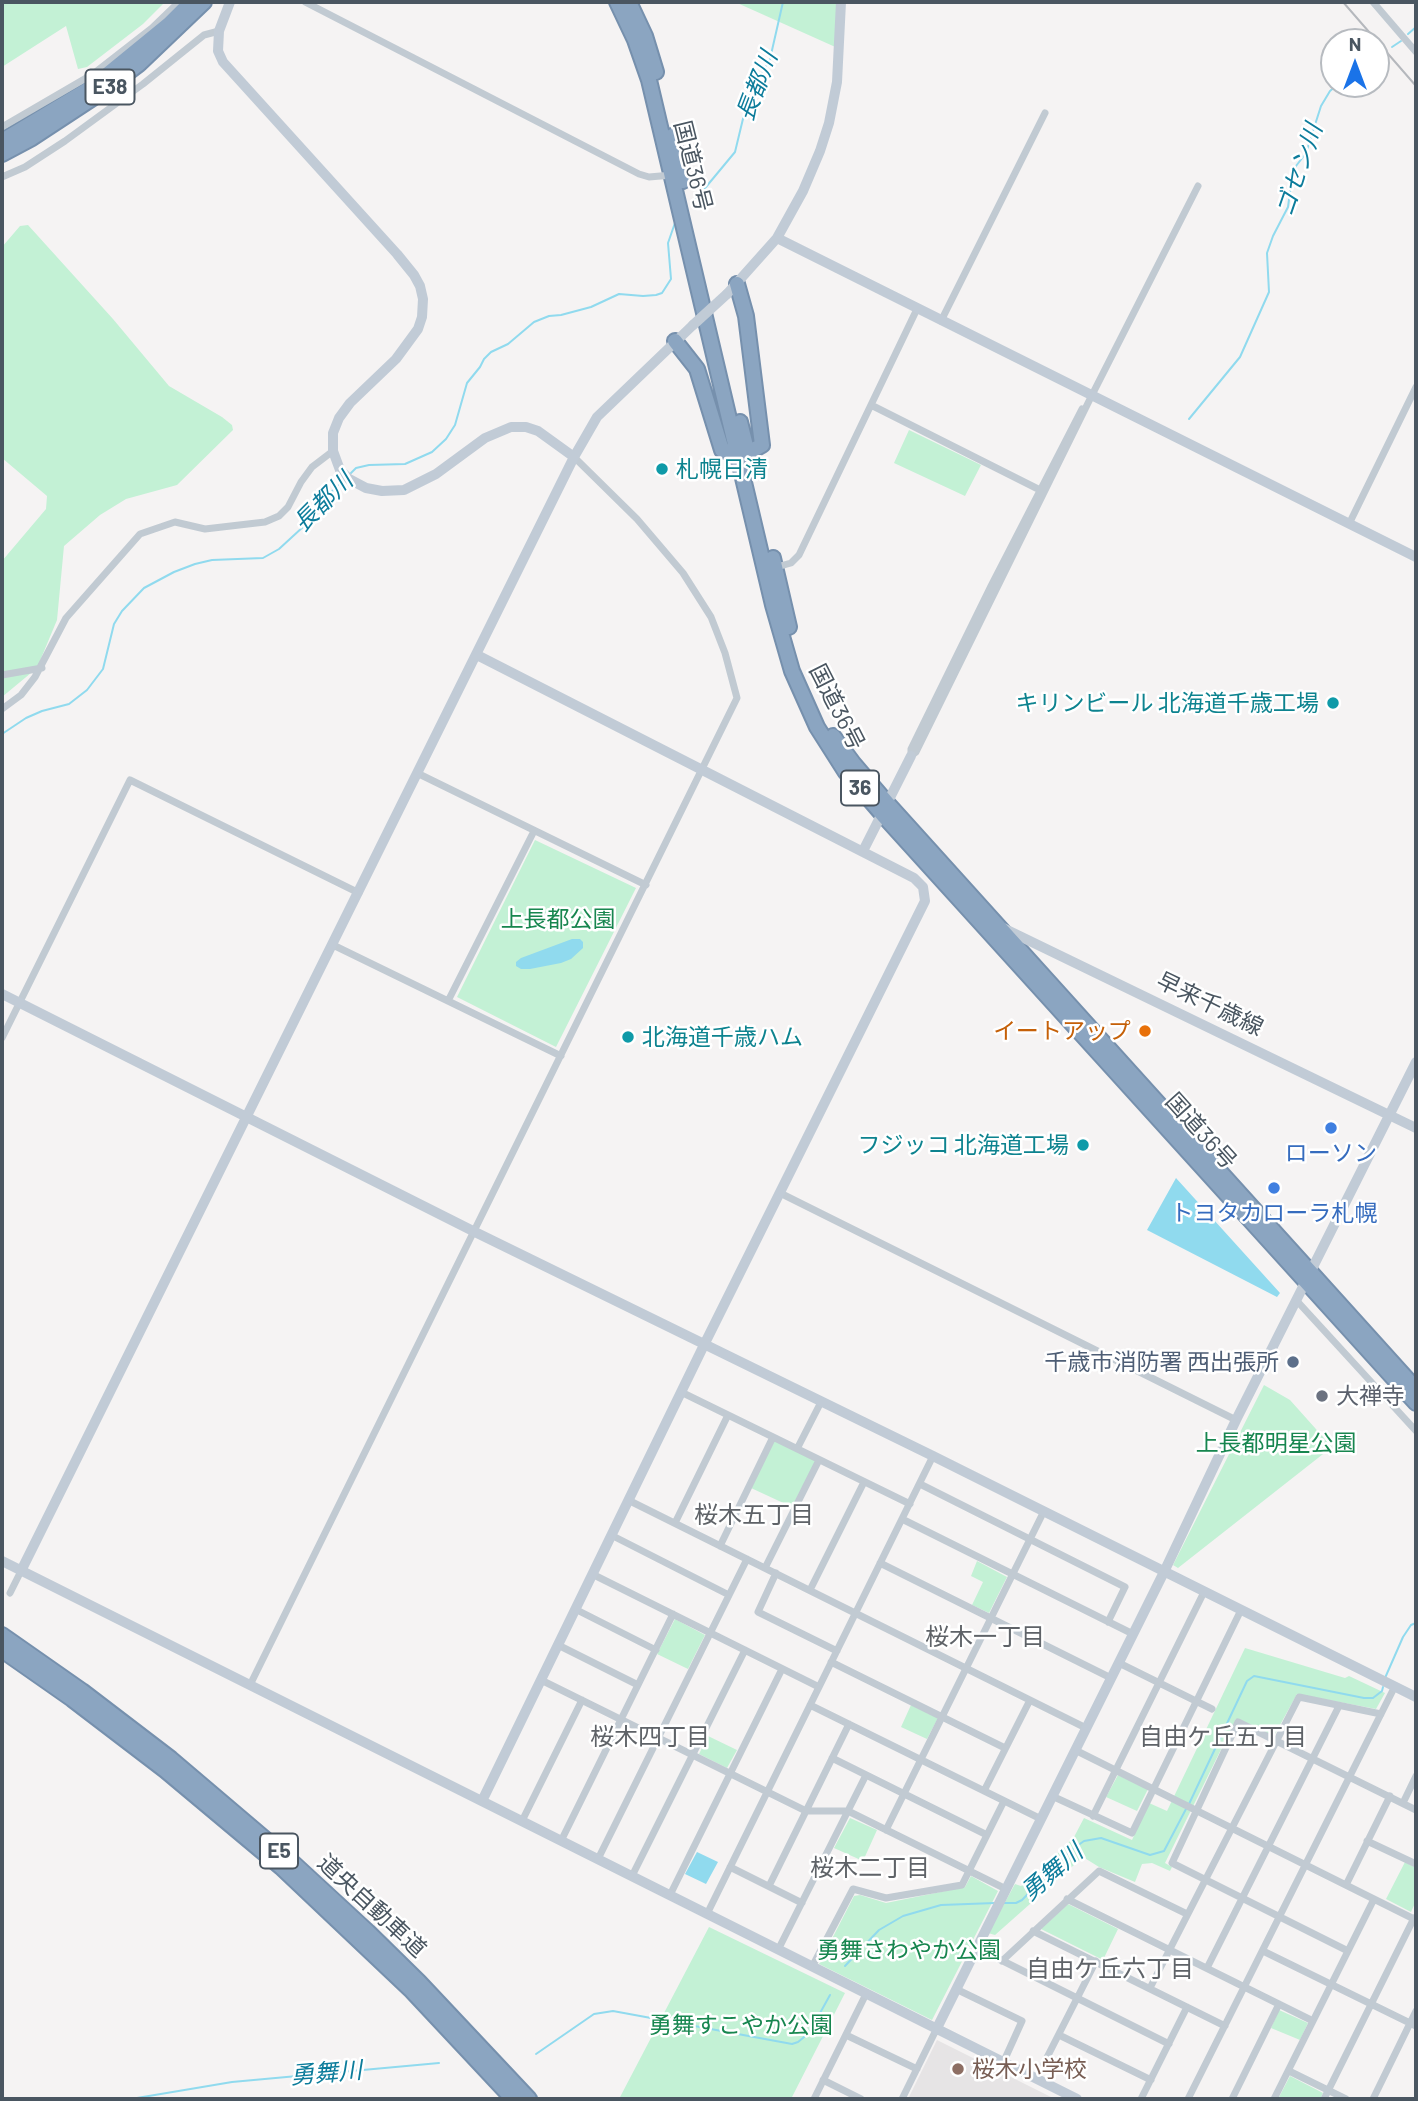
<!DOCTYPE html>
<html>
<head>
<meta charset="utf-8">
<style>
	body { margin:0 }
	#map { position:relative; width:1418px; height:2101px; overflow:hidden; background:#f5f3f3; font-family:Barlow,sans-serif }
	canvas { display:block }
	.frame { position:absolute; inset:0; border:4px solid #4a5661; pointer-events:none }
	.north { position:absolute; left:1320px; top:28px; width:70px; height:70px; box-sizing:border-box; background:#fff; border:2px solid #b7bbc0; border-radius:50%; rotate:0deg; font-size:19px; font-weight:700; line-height:28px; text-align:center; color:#4a5661 }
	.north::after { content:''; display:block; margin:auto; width:24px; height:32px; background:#1a73e8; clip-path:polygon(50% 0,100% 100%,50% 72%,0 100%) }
</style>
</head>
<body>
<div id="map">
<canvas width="1418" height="2101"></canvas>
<div class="frame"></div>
<div class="north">N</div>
</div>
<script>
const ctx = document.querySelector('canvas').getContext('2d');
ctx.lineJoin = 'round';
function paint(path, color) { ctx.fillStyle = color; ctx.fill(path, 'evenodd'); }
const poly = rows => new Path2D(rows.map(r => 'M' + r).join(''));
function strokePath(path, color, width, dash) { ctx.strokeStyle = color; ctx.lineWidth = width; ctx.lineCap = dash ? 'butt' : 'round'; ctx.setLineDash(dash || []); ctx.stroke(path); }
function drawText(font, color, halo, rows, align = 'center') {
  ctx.font = font + ' Barlow,"Noto Sans JP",sans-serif'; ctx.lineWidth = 5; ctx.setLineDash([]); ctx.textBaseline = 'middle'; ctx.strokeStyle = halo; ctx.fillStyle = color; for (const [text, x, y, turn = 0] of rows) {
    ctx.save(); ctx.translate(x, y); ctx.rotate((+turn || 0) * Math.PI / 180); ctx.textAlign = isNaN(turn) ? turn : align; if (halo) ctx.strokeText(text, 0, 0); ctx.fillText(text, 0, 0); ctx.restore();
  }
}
paint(poly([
	[937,2040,1051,2097,1050,2099,908,2099]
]), '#e6e4e5');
paint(poly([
	[2,2,165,2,143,24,87,67,78,69,66,26,2,67],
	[735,2,843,2,842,50],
	[28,225,113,319,169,386,222,417,232,425,233,430,177,485,126,499,100,515,64,546,57,620,37,668,2,697,2,561,46,509,47,496,2,458,2,247,20,226],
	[909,430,981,465,965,496,894,463],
	[535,840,636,888,556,1047,457,997],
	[1264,1385,1290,1400,1332,1447,1178,1568,1173,1565],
	[774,1440,816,1460,792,1507,751,1488],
	[977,1561,1007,1577,989,1613,972,1605,983,1582,971,1576],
	[675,1619,705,1635,688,1669,657,1654],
	[1245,1648,1345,1678,1349,1676,1385,1693,1376,1709,1297,1694,1274,1736,1236,1719,1165,1863,1172,1867,1170,1871,1152,1863,1142,1864,1135,1882,1099,1867,1083,1857,995,1935,988,1933,1015,1884,1021,1886,1038,1874,1074,1837,1084,1818,1132,1840,1149,1803,1167,1811],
	[911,1705,938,1718,927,1739,901,1727],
	[708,1736,737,1750,727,1768,699,1754],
	[1118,1775,1148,1789,1137,1811,1106,1797],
	[850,1818,877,1830,863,1861,834,1848],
	[1405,1862,1416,1868,1416,1901,1411,1912,1386,1899],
	[971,1876,998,1891,932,2020,819,1964,854,1896,860,1895,886,1903,965,1887],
	[1068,1904,1118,1929,1103,1960,1041,1929],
	[709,1927,845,1993,791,2099,619,2099],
	[1279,2010,1308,2023,1300,2040,1271,2028],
	[1290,2076,1323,2093,1320,2099,1278,2099]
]), '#c3f1d5');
paint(poly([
	[572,939,580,939,583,942,583,948,571,959,561,963,530,969,521,969,516,966,516,962,521,958],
	[1176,1178,1280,1293,1277,1297,1147,1230],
	[697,1852,718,1862,706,1884,685,1874]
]), '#90daee');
strokePath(poly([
	[1408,34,1416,27],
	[1392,47,1401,41],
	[1376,60,1381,56],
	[696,199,735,152,748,98,770,59,783,2],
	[1189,419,1240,357,1269,292,1267,253,1273,236,1288,207,1292,177,1296,166,1306,153,1321,106,1330,91,1338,84],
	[351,473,356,468,369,465,405,464,432,452,446,439,455,425,467,383,480,367,484,359,491,352,508,344,534,322,549,316,561,315,591,307,619,294,643,296,656,295,662,293,671,279,668,243,676,220],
	[2,734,26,718,42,711,69,704,87,690,103,669,114,624,122,611,144,588,174,572,195,564,212,560,263,558,279,549,316,515,323,500,345,479],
	[1385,1678,1403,1637,1411,1625,1416,1623],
	[1189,1804,1247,1681,1254,1676,1364,1698,1373,1698,1382,1691,1383,1687],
	[1004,1903,1016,1903,1022,1900,1070,1851,1084,1841,1101,1838,1150,1855,1164,1851,1186,1809],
	[845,1966,879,1930,903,1916,941,1905,995,1903],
	[536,2054,594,2014,613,2011,792,2044,798,2042,809,2033,830,1995],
	[131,2099,232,2082,439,2063]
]), '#90daee', 2);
const highway = poly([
	[617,2,635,40,649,80,773,605,792,671,817,727,845,771,883,815,1416,1403],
	[629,2,645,36,656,72],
	[672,136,683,181],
	[2,141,92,87,169,24,191,2],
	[2,154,32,138,99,94,139,64,204,2],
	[737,284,746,316,762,445,748,453],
	[675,341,697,369,722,450,738,454],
	[740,422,752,470],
	[773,558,789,627],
	[833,736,853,763,888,804,1416,1389],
	[2,1635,82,1691,171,1759,291,1861,368,1932,419,1982,529,2099],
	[2,1650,72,1699,165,1770,281,1867,412,1991,513,2099]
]);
strokePath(highway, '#7690ad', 18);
strokePath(poly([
	[305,2,639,174,649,177,672,175],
	[1373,2,1416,52],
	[2,127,93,74,152,28,179,2],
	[2,177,25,167,65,141,143,84,204,35,219,31],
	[941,321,1045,113],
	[871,405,1044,492],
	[1349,524,1416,387],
	[773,568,791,563,799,555,917,309],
	[2,675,42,668],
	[2,709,21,695,35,677,66,618,140,534,175,522,205,529,265,522,279,516,288,507,301,482,312,467,333,451],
	[911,756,916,752,1091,397,1198,186],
	[911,756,911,749,991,586,1082,409],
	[419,774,646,885],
	[333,945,561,1056],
	[448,1001,534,831],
	[2,1038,130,780,359,893],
	[780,1193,1236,1420],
	[1297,1301,1416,1431],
	[681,1392,910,1504],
	[797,1449,821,1402],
	[920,1484,1125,1587,1108,1622],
	[628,1500,1086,1728],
	[902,1519,1133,1634],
	[675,1523,728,1415],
	[611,1535,729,1595],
	[720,1546,773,1437],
	[880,1563,1111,1678],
	[765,1568,819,1460],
	[776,1573,758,1612,837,1651],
	[592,1574,819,1687],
	[810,1590,864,1482],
	[10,1593,21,1571],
	[575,1609,656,1650],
	[558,1645,638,1685],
	[831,1662,1005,1748],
	[1119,1663,1212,1709],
	[541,1680,806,1811,848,1811,1006,1889],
	[250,1685,737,698,725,653,711,617,683,573,637,519,574,457],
	[810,1705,1041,1819],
	[1075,1750,1416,1920],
	[832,1758,987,1835],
	[984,1791,1030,1700],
	[1052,1796,1132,1833,1241,1610],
	[1403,1803,1416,1776],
	[1093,1816,1204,1592],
	[522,1821,582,1700],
	[886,1830,1044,1511],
	[561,1841,673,1614],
	[1367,1841,1416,1864],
	[598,1859,747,1559],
	[730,1867,802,1903],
	[632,1876,745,1650],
	[1346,1885,1390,1796],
	[769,1886,849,1724],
	[670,1895,782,1669],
	[1067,1899,1313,2021],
	[707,1914,933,1456],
	[1033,1931,1225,2026],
	[977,1948,1169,2044],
	[778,1950,866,1775],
	[1263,1951,1416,2026],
	[1348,1951,1172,1863,1238,1722,1416,1810],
	[1002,1961,1099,1871,1187,1914],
	[812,1967,853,1889,886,1898,962,1885,1004,1801],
	[1207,1968,1339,1706],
	[1150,1988,1299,1697,1381,1714],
	[956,1989,1022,2021,1003,2063],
	[846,2035,917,2069],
	[1059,2035,1151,2080],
	[1289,2071,1346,2099],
	[1036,2079,1096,1961],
	[823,2080,861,2099],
	[814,2099,866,1994],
	[902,2099,936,2030],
	[1141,2099,1187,2007],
	[1188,2099,1395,1686],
	[1232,2099,1279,2004],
	[1274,2099,1374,1899],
	[1324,2099,1414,1918],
	[1373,2099,1416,2011]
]), '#c1cad2', 7);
strokePath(poly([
	[230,2,219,31,218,51,223,62,397,254,414,275,420,286,423,299,422,317,418,329,396,359,350,403,339,418,333,433,333,451,340,470,349,479,366,488,382,491,404,490,436,474,485,438,511,427,526,427,538,431,574,457],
	[777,238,1416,557],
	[727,294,777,238,803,191,820,151,829,123,837,82,841,2],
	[477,655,914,878,923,887,925,901,704,1345,482,1801],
	[863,851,911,756],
	[1003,928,1416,1128],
	[2,994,475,1232,933,1456,1416,1697],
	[2,1561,1077,2099],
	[21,1571,574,457,597,417,693,325],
	[936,2030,1164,1572,1236,1420,1416,1062]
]), '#c1cbd6', 10);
strokePath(highway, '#8ba5c1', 14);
strokePath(poly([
	[1343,2,1416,86]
]), '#b5b8bd', 2);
strokePath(poly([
	[693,325,727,294]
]), '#c1cbd6', 10);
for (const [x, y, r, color] of [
	[662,469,7,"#0f9aa8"],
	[1333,703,7,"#0f9aa8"],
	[1145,1031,7,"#e8710a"],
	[628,1037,7,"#0f9aa8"],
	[1331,1128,7,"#3f7fe0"],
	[1083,1145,7,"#0f9aa8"],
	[1274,1188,7,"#3f7fe0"],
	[1293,1362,7,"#5c6f8a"],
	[1322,1396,7,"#6b7280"],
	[958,2069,7,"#8d6e63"]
]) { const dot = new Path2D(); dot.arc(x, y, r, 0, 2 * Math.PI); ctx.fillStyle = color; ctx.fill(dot); strokePath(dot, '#fff', 2.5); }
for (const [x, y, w] of [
	[110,87,49],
	[860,788,38],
	[279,1851,38]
]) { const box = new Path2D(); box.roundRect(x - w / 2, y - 17.5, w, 35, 5); ctx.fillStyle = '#fff'; ctx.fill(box); strokePath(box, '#4a5661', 2); }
drawText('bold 21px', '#4a5661', null, [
	["E38",110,87],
	["36",860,788],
	["E5",279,1851]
]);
drawText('23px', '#4a5661', '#fff', [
	["国道36号",693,166,76],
	["国道36号",837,707,63],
	["早来千歳線",1210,1004,26],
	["国道36号",1201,1131,48],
	["道央自動車道",372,1906,43]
]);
drawText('23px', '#0d838f', '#fff', [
	["札幌日清",676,469],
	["キリンビール 北海道千歳工場",1319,703,"right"],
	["北海道千歳ハム",642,1037],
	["フジッコ 北海道工場",1069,1145,"right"]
], 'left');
drawText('23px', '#17864f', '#fff', [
	["上長都公園",558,919],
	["上長都明星公園",1276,1443],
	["勇舞さわやか公園",909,1950],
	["勇舞すこやか公園",741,2025]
]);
drawText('23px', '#c56008', '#fff', [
	["イートアップ",1131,1031]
], 'right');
drawText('23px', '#366cbe', '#fff', [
	["ローソン",1331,1153],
	["トヨタカローラ札幌",1274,1213]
]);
drawText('23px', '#4e5e75', '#fff', [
	["千歳市消防署 西出張所",1279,1362]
], 'right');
drawText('23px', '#5b616d', '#fff', [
	["大禅寺",1336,1396]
], 'left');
drawText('23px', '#785e54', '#fff', [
	["桜木小学校",972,2069]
], 'left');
drawText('italic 24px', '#0c7c9b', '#fff', [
	["長都川",757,86,-69],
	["ゴセン川",1299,170,-71],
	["長都川",323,502,-45],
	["勇舞川",1052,1872,-41],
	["勇舞川",326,2073,-5]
]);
drawText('24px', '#5f6368', '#fff', [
	["桜木五丁目",754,1515],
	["桜木一丁目",985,1637],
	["桜木四丁目",650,1737],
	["自由ケ丘五丁目",1223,1737],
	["桜木二丁目",870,1868],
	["自由ケ丘六丁目",1110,1969]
]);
</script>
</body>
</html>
